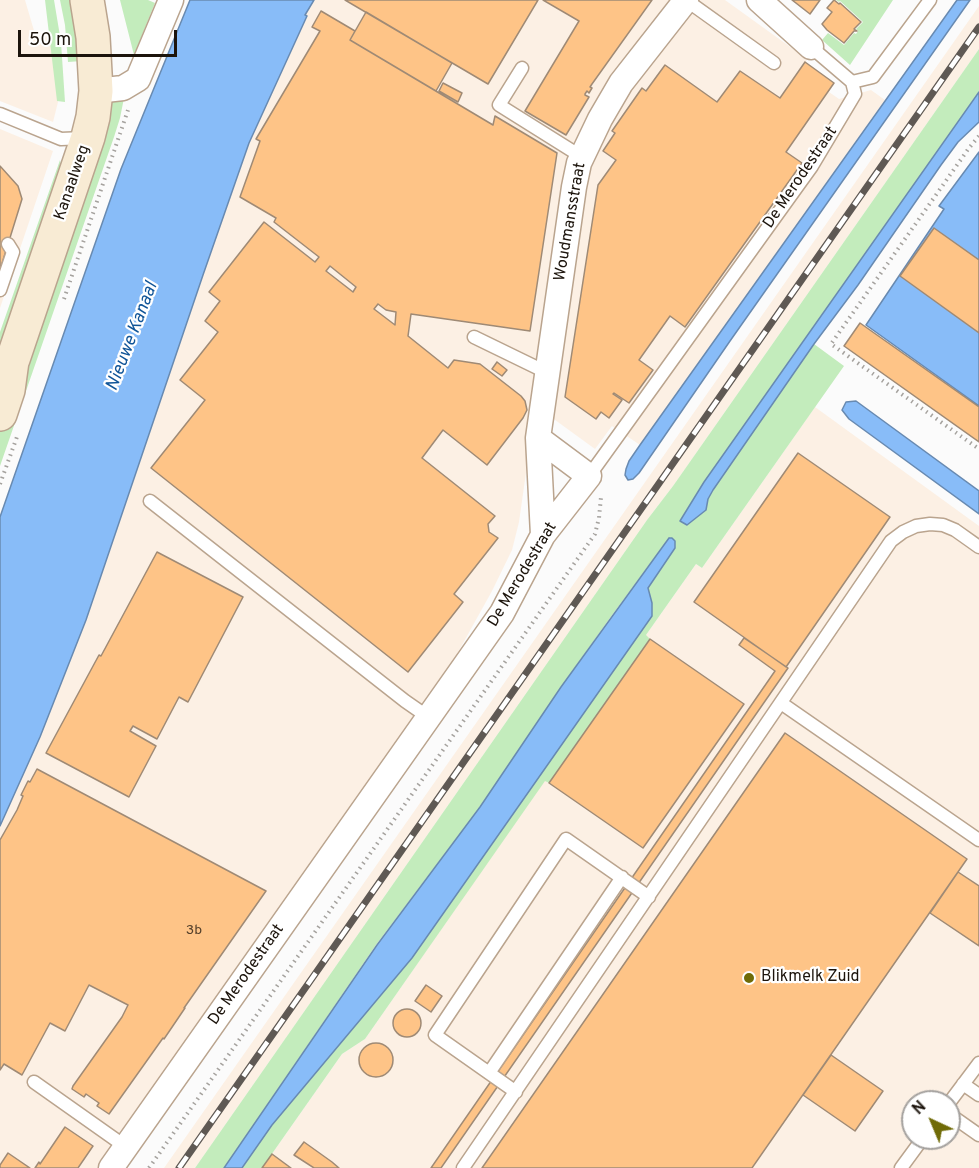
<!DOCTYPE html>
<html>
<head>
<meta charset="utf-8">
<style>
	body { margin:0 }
	#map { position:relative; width:979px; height:1168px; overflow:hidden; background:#fbfbfb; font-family:Overpass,sans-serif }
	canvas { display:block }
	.north { position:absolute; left:901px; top:1090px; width:60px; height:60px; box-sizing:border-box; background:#fff; border:2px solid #a4a19e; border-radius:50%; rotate:316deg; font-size:16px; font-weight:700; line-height:24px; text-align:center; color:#1c140c }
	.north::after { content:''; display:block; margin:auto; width:21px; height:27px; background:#706b07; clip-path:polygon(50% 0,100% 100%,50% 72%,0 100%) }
	.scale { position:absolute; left:18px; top:30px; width:159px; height:27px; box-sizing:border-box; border:3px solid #1c140c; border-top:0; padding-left:8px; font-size:18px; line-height:21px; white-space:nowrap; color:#1c140c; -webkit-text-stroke:4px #fff; paint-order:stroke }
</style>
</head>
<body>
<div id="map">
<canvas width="979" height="1168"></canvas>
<div class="north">N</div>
<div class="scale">50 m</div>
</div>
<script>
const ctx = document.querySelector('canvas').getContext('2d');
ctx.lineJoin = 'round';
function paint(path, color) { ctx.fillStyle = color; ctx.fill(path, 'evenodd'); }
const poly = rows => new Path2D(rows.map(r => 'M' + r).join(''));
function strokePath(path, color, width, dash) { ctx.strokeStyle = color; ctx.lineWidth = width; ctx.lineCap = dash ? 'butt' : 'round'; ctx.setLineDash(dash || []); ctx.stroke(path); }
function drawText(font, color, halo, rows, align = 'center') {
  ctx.font = font + ' Overpass,sans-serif'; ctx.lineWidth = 4.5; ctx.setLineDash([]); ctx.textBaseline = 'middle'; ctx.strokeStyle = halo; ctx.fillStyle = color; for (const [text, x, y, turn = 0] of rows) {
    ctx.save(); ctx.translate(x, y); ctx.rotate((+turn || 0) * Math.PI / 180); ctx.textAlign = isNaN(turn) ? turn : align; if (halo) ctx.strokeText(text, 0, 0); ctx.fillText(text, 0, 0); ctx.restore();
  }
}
paint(poly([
	[0,0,25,0,35,34,50,31,58,102,53,122,0,101],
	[314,0,671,0,607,92,546,332,519,522,512,550,492,591,457,654,98,1168,0,1168,0,826,40,737,86,620,203,275,249,143,307,17,305,15],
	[698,0,725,0,807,59,806,62,835,83,829,92,839,99,871,90,885,100,640,445,612,426,595,449,551,417,583,182,607,121,651,55,663,49],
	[979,6,979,49,673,486,647,520,195,1168,164,1168],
	[0,129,53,151,0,308],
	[815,407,979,526,979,1168,262,1168,342,1054,365,1039,545,780,548,783,646,635,696,564,702,568],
	[913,1102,949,1102,949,1138,913,1138]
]), '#fcf0e4');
paint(poly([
	[45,0,54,0,61,42,65,102,57,101],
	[60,0,75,0,82,61,68,62,65,25],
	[120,0,148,0,155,3,134,55],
	[836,0,893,0,850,65,822,40,828,33,844,45,854,33,856,34,858,31,856,29,863,22,840,1,839,2],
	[979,49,979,92,704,482,706,510,708,499,713,490,814,344,844,366,702,568,696,564,646,635,650,639,549,783,545,781,365,1039,342,1054,262,1168,242,1168,272,1125,412,958,652,616,652,603,648,588,675,541,672,538,669,538,610,618,561,687,480,807,376,945,224,1168,195,1168,647,520,673,486],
	[124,98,120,118,114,137,0,466,0,429,111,103,115,100],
	[60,160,62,169,0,361,0,332]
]), '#c3ecbc');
const water = poly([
	[190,0,314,0,305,15,307,16,249,143,203,275,86,620,40,737,0,826,0,517,121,169,190,0],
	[957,0,970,0,730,341,639,473,633,479,628,480,625,475,626,469,629,461,640,445,957,0],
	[979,92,979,122,958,142,941,165,858,285,814,344,713,490,708,499,706,510,687,525,680,521,704,482,979,92],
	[979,152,979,406,866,325,944,209,939,206,979,152],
	[856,401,979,491,979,514,849,419,842,410,846,402,856,401],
	[669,538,672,538,675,541,675,548,648,588,652,603,652,616,412,958,272,1125,242,1168,224,1168,377,945,480,807,561,687,669,538]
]);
paint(water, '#88bcf8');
strokePath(water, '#688ab1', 1.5);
const building = poly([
	[345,0,538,0,488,84,345,0],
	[543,0,652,0,592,84,590,87,592,88,589,93,587,91,585,94,585,95,589,97,566,135,525,111,579,21,543,0],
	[792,0,820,0,810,14,792,0],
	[834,0,839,4,840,3,861,22,854,29,857,31,854,31,844,43,827,30,822,24,832,12,827,8,834,0],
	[321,11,355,31,350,40,493,125,495,116,557,153,530,331,411,314,408,336,448,368,454,360,480,364,521,396,525,401,527,410,523,418,487,465,443,430,422,458,495,516,488,524,489,532,498,538,454,594,463,602,408,672,151,468,205,400,180,380,218,332,205,321,220,301,209,292,264,222,315,262,319,257,274,222,276,218,240,197,260,141,256,139,320,31,312,27,321,11],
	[330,266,356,287,353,292,326,271,330,266],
	[378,304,386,310,396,312,395,325,374,309,378,304],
	[366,12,452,63,436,91,350,40,366,12],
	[805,62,834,83,786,152,802,163,685,327,670,316,639,360,653,370,629,403,614,393,613,394,622,400,609,418,601,412,596,419,565,397,598,185,616,160,603,151,615,133,612,131,642,88,646,91,665,65,717,102,740,71,780,98,805,62],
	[443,83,462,93,458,102,439,91,443,83],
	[0,166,18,186,22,199,0,270,0,166],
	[934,228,979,260,979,333,900,276,934,228],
	[860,323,979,407,979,442,844,346,860,323],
	[497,362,507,370,502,376,492,369,497,362],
	[798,453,890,517,786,667,694,602,798,453],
	[157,552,243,597,188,702,179,697,157,739,133,726,130,731,156,746,129,797,46,753,99,655,101,656,157,552],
	[744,638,788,668,441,1168,431,1168,775,671,739,645,744,638],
	[650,639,744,704,643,848,549,783,650,639],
	[785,733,967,859,752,1168,482,1168,785,733],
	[37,769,266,891,184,1008,185,1008,164,1039,163,1038,109,1114,97,1106,99,1103,86,1094,84,1097,72,1089,73,1086,122,1017,128,1005,89,985,65,1031,50,1023,22,1075,4,1064,0,1070,0,840,17,810,23,796,21,795,28,781,30,782,37,769],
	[958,872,979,886,979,946,930,913,958,872],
	[426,985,442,996,431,1012,415,1001,426,985],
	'393 1023a14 14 0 1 1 28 0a14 14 0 1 1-28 0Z',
	'359 1060a17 17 0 1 1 34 0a17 17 0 1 1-34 0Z',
	[831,1055,883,1091,855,1131,803,1095,831,1055],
	[65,1127,93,1146,78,1168,35,1168,39,1162,40,1164,65,1127],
	[304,1142,332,1162,339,1168,314,1168,294,1155,304,1142],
	[8,1153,30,1168,0,1168,0,1165,8,1153],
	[272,1154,291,1168,262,1168,272,1154]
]);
paint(building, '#fec487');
strokePath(building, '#9f8a75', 1.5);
const lane = poly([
	[686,0,774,63],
	[522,68,499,105,582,157],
	[852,82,873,77,930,0],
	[0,114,61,139,84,138],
	[0,290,13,252,8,244],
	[474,337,548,373],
	[589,476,812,166,855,94,852,82,811,47],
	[150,501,405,701,428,717],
	[781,703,979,840],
	[489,1073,622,877],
	[34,1082,126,1147],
	[963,1084,979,1095],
	[516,1092,435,1035,566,839,649,897],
	[949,1103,979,1063],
	[949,1114,979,1135],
	[463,1168,891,541,903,532,916,526,930,524,943,525,955,530,979,547],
	[901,1168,923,1138]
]);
const street = poly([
	[759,0,811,47],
	[96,91,123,88,138,79,171,0],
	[543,535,538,438,574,187,579,163,600,119,621,83,686,0],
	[111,1168,502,613,543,535,589,476,538,438]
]);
const secondary = poly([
	[0,381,13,359,88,137,93,117,96,91,93,37,87,0],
	[0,414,8,390,12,361]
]);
strokePath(lane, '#baa48e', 15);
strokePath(street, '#baa48e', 27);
strokePath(secondary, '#baa48e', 36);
strokePath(poly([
	[979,136,969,148,831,344,979,449],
	[64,299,129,107],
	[0,484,18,434],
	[149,1168,595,534,599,518,601,497]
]), '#a5a29e', 4, [1.5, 4.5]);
strokePath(lane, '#fff', 12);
strokePath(street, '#fff', 24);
strokePath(secondary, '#f8ebd4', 33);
const rail = poly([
	[179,1168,979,27]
]);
strokePath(rail, '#5f5954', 7);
strokePath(rail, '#fff', 4.5, [14]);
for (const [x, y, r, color] of [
	[749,978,6,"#706b07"]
]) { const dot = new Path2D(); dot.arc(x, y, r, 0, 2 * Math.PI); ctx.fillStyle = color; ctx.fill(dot); strokePath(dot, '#fff', 2); }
drawText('14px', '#54402b', null, [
	["3b",194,931]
]);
drawText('16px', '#1c140c', '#fff', [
	["De Merodestraat",801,178,-56],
	["Kanaalweg",73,183,-71],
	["Woudmansstraat",571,222,-80],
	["De Merodestraat",523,575,-59],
	["De Merodestraat",247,975,-55]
]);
drawText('16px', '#1c140c', '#fff', [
	["Blikmelk Zuid",761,978]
], 'left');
drawText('italic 18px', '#115598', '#fff', [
	["Nieuwe Kanaal",133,337,-69]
]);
</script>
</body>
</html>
